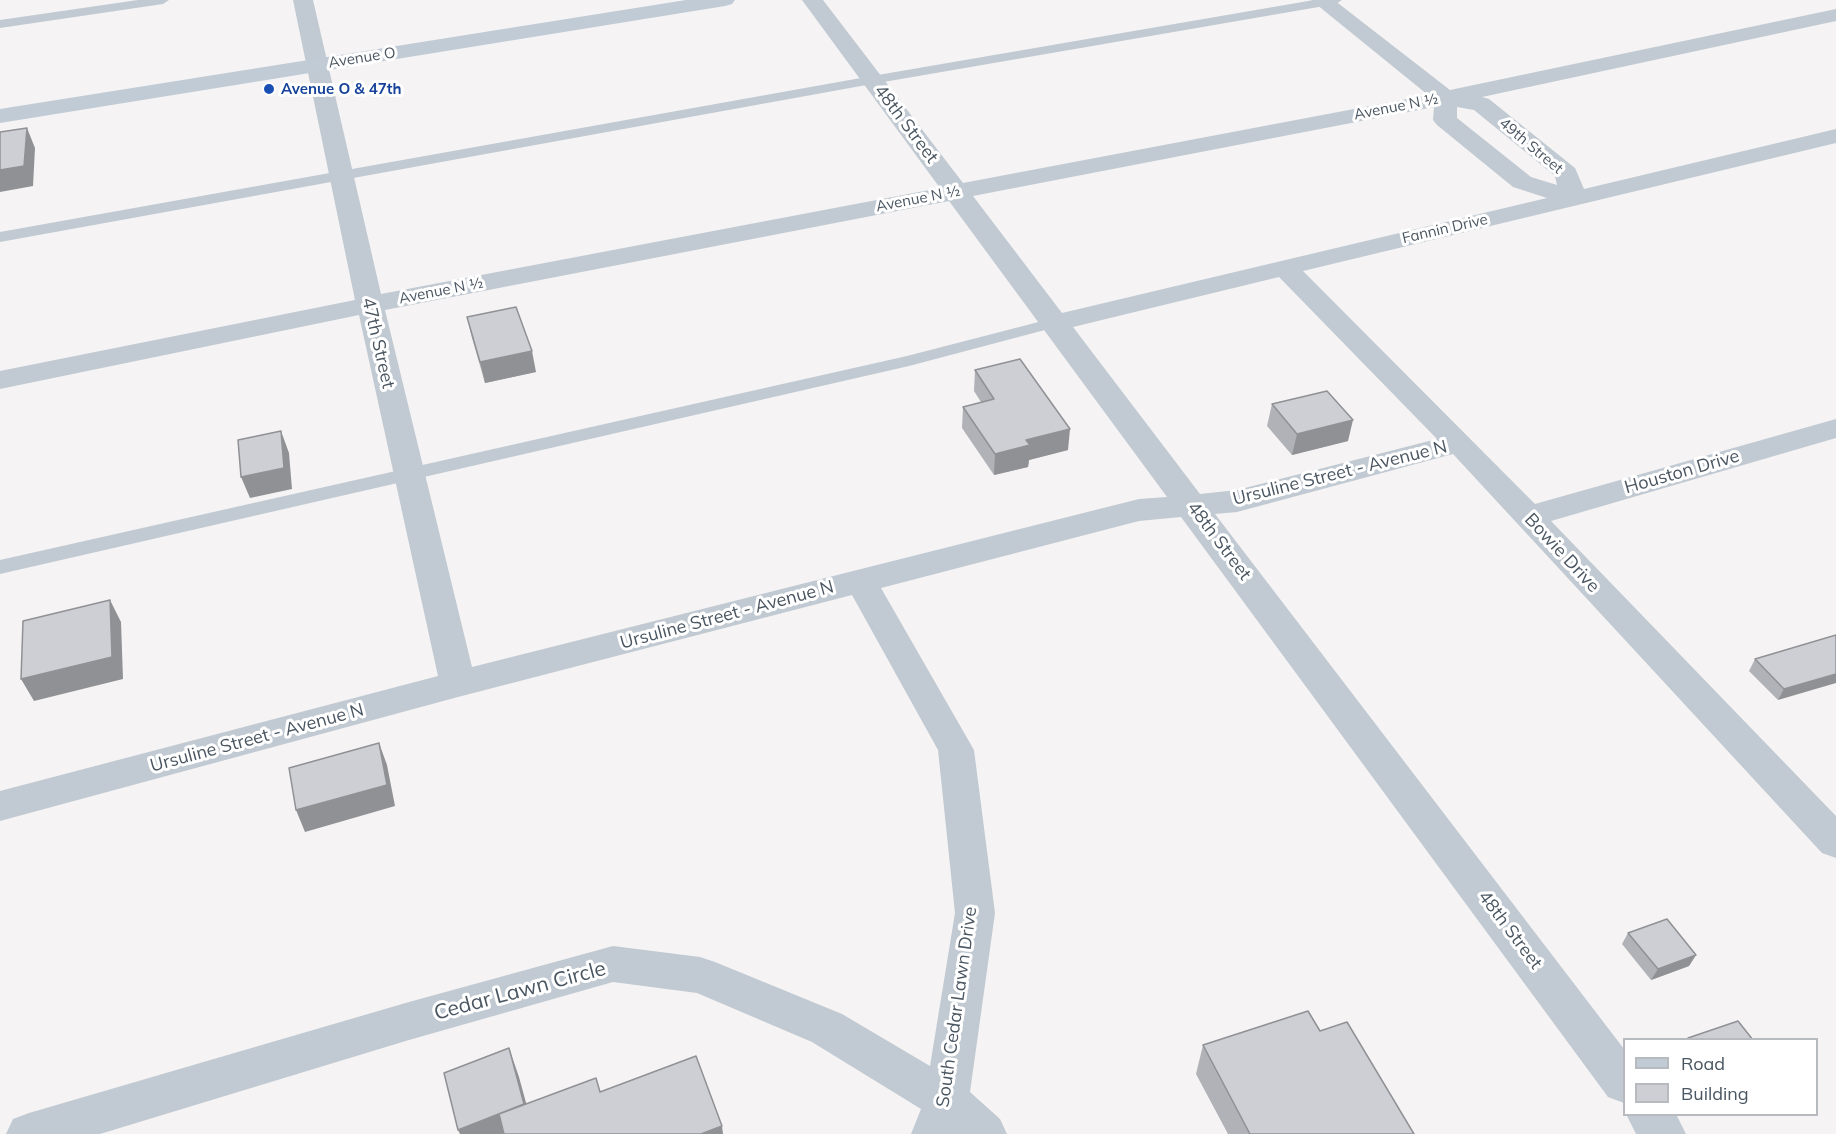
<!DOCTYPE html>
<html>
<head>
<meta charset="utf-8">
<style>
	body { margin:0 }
	#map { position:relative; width:1836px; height:1134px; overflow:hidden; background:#f5f3f3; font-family:Mulish,sans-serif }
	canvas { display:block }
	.legend { position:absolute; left:1623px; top:1038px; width:195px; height:78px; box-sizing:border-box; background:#fff; border:2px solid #b7bbc0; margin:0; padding:8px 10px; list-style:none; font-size:18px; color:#4a5661 }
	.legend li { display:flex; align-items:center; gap:12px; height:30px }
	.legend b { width:30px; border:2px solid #b7bbc0 }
</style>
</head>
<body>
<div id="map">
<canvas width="1836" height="1134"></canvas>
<ul class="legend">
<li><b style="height:8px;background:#c1cbd6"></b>Road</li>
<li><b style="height:16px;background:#cdcfd5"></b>Building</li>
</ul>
</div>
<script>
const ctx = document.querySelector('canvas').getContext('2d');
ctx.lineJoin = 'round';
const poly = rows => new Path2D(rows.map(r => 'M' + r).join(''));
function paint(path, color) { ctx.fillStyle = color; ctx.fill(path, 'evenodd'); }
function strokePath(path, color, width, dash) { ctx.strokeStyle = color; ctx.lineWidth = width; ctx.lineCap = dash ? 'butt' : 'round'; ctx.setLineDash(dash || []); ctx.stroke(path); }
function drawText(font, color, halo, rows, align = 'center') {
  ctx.font = font + ' Mulish,sans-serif'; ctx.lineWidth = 6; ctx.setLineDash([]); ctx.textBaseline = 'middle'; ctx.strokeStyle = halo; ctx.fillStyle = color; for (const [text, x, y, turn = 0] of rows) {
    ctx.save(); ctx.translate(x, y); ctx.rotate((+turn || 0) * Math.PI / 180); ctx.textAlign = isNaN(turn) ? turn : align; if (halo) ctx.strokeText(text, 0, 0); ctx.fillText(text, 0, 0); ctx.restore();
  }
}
paint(poly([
	[138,0,169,0,163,4,0,28,0,20,138,0],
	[1314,0,1342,0,1336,4,872,84,0,242,0,232,872,76,1314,0],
	[1054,318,1060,320,1062,323,1060,326,909,366,0,574,0,560,907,356,1054,318]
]), '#c1cad2');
paint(poly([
	[293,0,313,0,381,294,940,188,802,0,823,0,963,183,1428,95,1311,0,1334,0,1450,90,1836,9,1836,21,1482,97,1489,99,1575,168,1584,189,1836,129,1836,143,1303,271,1535,504,1836,419,1836,438,1551,521,1836,816,1836,858,1822,853,1453,454,1237,512,1215,514,1624,1049,1624,1103,1608,1097,1181,517,1139,521,881,588,974,750,995,913,970,1092,1000,1119,1007,1134,911,1134,921,1109,812,1042,697,993,613,982,409,1040,100,1134,6,1134,13,1119,29,1113,409,1002,613,946,700,957,715,962,842,1014,930,1066,955,913,938,750,852,595,458,697,0,821,0,791,438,676,359,315,0,389,0,371,355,300,293,0],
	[1434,107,1433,120,1437,125,1513,187,1547,198,1062,313,973,196,1434,107],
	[1457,107,1474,110,1555,176,1557,185,1531,177,1457,118,1457,107],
	[949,201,1167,497,1139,499,472,667,385,310,949,201],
	[1279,277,1437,439,1237,490,1200,494,1073,327,1279,277],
	[1626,1114,1676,1114,1686,1134,1636,1134,1626,1114]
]), '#c1cad2');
paint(poly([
	[686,0,735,0,732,4,725,6,0,123,0,109,686,0]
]), '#c1cbd6');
paint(poly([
	[467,317,536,372,485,383,472,338],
	[975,370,1068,450,1029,460,1028,467,994,475,962,428,963,407,981,402,974,391],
	[1272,404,1348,441,1292,455,1267,426],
	[1836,635,1778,700,1749,671,1755,659],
	[1628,933,1696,955,1689,966,1651,980,1622,944],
	[1320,1031,1414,1134,1228,1134,1196,1074,1203,1045]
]), '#b0b2b7');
paint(poly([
	[27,128,35,148,33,186,0,192,0,170],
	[532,351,536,372,485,383,480,362],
	[1353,420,1348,441,1292,455,1297,434],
	[1070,429,1068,450,1029,460,1028,467,994,475,995,454,1026,440],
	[281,431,289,453,292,489,250,498,241,477],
	[110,600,121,622,123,679,34,701,21,679],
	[1836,674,1836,683,1778,700,1784,689],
	[379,743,387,765,395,806,305,832,296,810],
	[1696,955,1689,966,1651,980,1658,969],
	[509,1048,519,1077,534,1132,529,1134,460,1134,458,1130],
	[722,1126,723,1134,701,1134]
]), '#909195');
const building = poly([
	[27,128,24,166,0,170,0,132,27,128],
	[516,307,532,351,480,362,467,317,516,307],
	[1020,359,1070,429,1026,440,1030,445,995,454,963,407,994,399,975,370,1020,359],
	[1327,391,1353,420,1297,434,1272,404,1327,391],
	[281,431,284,468,241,477,238,440,281,431],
	[110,600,112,657,21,679,23,621,110,600],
	[1836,635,1836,674,1784,689,1755,659,1836,635],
	[379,743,387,785,296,810,289,768,379,743],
	[1667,919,1696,955,1658,969,1628,933,1667,919],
	[1308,1011,1320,1031,1347,1022,1414,1134,1250,1134,1203,1045,1308,1011],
	[1738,1021,1753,1040,1689,1040,1688,1038,1738,1021],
	[509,1048,524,1104,458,1130,444,1073,509,1048],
	[696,1056,722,1126,701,1134,504,1134,499,1114,596,1078,600,1092,696,1056]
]);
paint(building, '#cdcfd5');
strokePath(building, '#909195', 1.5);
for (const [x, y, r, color] of [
	[269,89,6,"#1a4fb4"]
]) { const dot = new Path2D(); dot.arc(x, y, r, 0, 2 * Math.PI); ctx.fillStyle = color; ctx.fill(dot); strokePath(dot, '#fff', 2); }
drawText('15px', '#4a5661', '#fff', [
	["Avenue O",362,58,-9],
	["Avenue N ½",1396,107,-11],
	["49th Street",1531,146,40],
	["Avenue N ½",918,199,-11],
	["Fannin Drive",1445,229,-13],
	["Avenue N ½",441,291,-11]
]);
drawText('bold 15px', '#164399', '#fff', [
	["Avenue O & 47th",281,89]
], 'left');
drawText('18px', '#4a5661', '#fff', [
	["48th Street",906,124,53],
	["47th Street",378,343,77],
	["Houston Drive",1682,472,-16],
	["Ursuline Street - Avenue N",1340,473,-14],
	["48th Street",1219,541,53],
	["Bowie Drive",1562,553,47],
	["Ursuline Street - Avenue N",727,615,-15],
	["Ursuline Street - Avenue N",257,738,-15],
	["48th Street",1510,930,53],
	["South Cedar Lawn Drive",957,1007,-82]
]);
drawText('21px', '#4a5661', '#fff', [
	["Cedar Lawn Circle",520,991,-15]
]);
</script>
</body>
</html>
